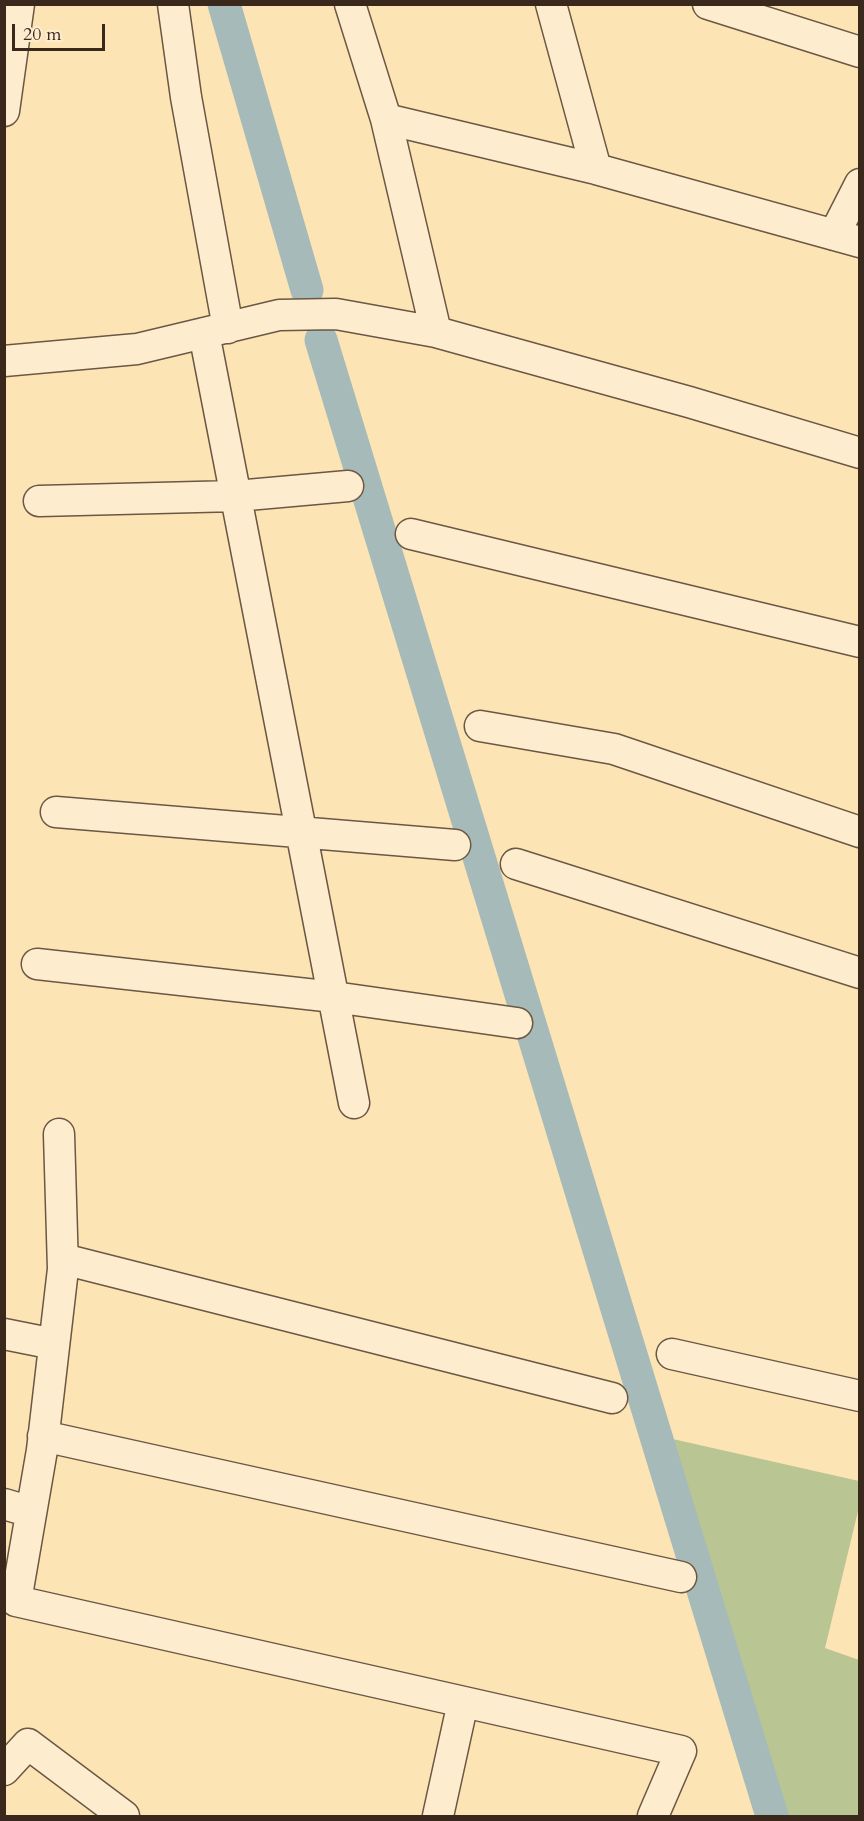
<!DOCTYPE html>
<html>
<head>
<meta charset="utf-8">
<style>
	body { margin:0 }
	#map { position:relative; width:864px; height:1821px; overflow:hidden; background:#fce4b4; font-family:Cardo,serif }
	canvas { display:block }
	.frame { position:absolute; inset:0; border:6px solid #3b281d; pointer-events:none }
	.scale { position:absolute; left:12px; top:24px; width:93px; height:27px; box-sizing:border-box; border:3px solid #3b281d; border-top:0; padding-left:8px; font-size:18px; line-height:21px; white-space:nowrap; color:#3b281d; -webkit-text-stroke:4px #fdedce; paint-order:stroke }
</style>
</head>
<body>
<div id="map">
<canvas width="864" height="1821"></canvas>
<div class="frame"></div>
<div class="scale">20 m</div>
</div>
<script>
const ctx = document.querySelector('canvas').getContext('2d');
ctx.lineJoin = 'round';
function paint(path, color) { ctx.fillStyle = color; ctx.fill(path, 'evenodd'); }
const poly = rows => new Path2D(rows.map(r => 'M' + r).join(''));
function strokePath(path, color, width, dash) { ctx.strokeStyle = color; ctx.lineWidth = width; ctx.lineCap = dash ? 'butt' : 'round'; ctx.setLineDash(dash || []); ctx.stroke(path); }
paint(poly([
	[655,1435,859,1481,859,1507,825,1648,859,1660,859,1816,772,1816]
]), '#b9c592');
strokePath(poly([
	[224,4,307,290],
	[321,340,772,1816]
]), '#a6bbb9', 33);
const minor = poly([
	[173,4,186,97,228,328],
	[350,4,386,119,436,332],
	[551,4,596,169],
	[708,4,860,52],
	[4,111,19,4],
	[386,119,596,169,860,242],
	[834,235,860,184],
	[204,333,354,1103],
	[4,361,137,349,279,315,336,314,436,332,689,402,860,453],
	[39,501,236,496,348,486],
	[411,534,860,642],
	[480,726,614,749,860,832],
	[56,812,455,845],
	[516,864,860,973],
	[37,964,334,997,517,1023],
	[59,1134,63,1269,42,1450,16,1601,681,1751,653,1816],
	[63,1259,612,1398],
	[4,1334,54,1344],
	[672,1354,860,1396],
	[43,1436,681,1577],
	[4,1504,31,1512],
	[4,1770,28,1744,124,1816],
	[438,1816,463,1702]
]);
strokePath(minor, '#6b5743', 33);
strokePath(minor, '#fdedce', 30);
</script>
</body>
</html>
